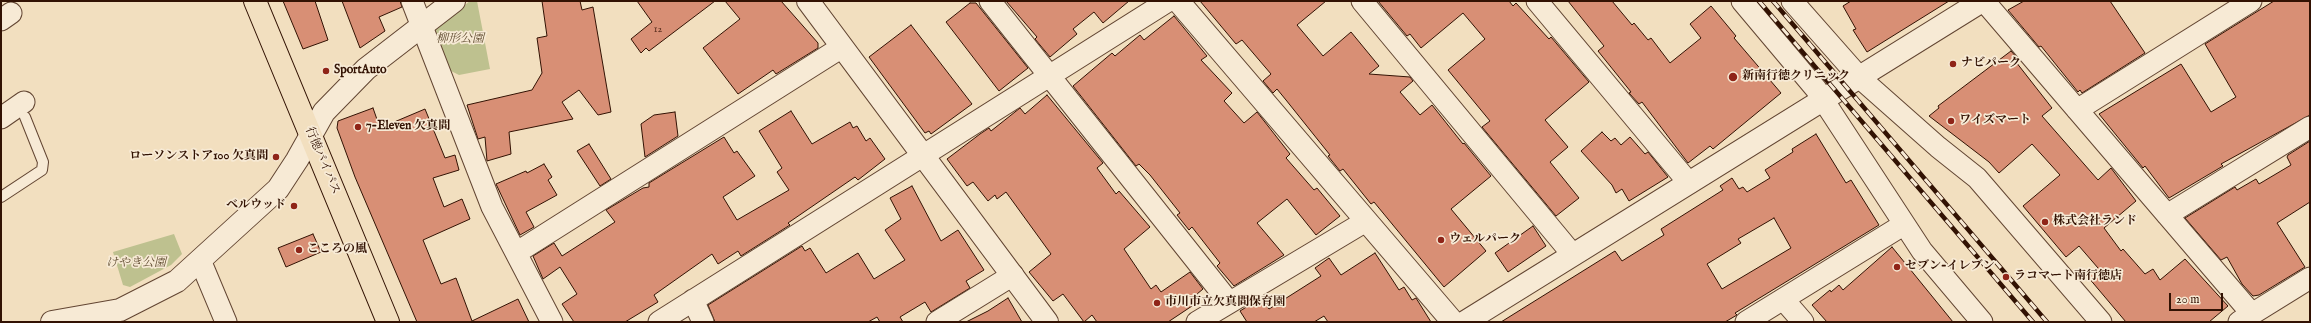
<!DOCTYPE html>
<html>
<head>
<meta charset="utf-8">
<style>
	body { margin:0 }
	#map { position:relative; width:2311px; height:323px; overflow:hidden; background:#f2dfbf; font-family:"IM FELL English",serif }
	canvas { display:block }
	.frame { position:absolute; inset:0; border:2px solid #321203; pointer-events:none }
	.scale { position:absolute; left:2169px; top:293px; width:54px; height:18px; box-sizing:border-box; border:2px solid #321203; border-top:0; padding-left:5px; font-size:12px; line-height:14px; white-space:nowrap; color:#321203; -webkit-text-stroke:3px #f7ead5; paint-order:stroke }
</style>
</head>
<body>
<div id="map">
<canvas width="2311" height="323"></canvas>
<div class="frame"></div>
<div class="scale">20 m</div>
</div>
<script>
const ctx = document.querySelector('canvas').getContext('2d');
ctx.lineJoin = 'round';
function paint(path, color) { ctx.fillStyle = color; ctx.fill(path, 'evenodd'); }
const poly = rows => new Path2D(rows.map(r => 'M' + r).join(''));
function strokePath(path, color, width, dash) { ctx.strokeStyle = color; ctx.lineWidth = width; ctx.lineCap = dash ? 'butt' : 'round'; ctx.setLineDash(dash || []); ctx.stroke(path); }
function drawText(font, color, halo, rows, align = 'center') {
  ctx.font = font + ' "IM FELL English","Noto Serif JP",serif'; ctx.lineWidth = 3.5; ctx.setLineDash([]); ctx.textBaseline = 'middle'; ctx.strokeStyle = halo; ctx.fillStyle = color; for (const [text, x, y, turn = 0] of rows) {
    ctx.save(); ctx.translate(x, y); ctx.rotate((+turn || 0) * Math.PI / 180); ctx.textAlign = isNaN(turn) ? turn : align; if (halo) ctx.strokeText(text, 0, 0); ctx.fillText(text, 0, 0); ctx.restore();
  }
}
paint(poly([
	[470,1,477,1,490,69,459,75,445,68,433,35,435,28],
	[174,234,182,254,171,265,130,287,123,285,113,252]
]), '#bec18f');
const building = poly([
	[283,1,315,1,328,40,303,49,283,1],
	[342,1,400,1,402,7,379,17,385,31,360,48,342,1],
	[542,1,580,1,582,10,593,7,611,112,598,115,579,90,562,102,573,119,509,132,511,154,487,161,485,137,478,139,467,105,532,90,542,73,537,38,547,36,542,1],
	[637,1,715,1,649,51,646,48,641,53,631,39,652,22,637,1],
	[725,1,781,1,818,43,818,48,776,74,773,70,738,94,703,48,740,19,725,1],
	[1006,1,1129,1,1103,23,1094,12,1073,29,1077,34,1050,57,1035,39,1037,37,1006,1],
	[1200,1,1326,1,1297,25,1323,56,1351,32,1379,66,1369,74,1410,77,1413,81,1400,92,1420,115,1432,105,1463,144,1464,143,1491,176,1451,209,1486,251,1444,287,1374,202,1371,204,1343,169,1340,171,1328,156,1330,155,1286,100,1277,89,1273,93,1263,81,1271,74,1242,40,1236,44,1200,1],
	[1378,1,1509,1,1513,6,1516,3,1549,39,1551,37,1589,82,1545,120,1568,147,1550,162,1579,198,1556,216,1482,127,1490,121,1448,70,1485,39,1463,13,1421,48,1410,34,1407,36,1378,1],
	[1568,1,1612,1,1632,25,1634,23,1648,40,1651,38,1670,63,1701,38,1690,24,1711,6,1736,36,1734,38,1781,93,1713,149,1710,146,1688,163,1642,102,1639,104,1629,93,1631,92,1598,51,1604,46,1568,1],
	[1851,1,1949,1,1867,52,1853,30,1856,29,1843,6,1851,1],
	[2024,1,2110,1,2145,53,2082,93,2080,90,2078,92,2041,46,2039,47,2008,10,2024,1],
	[2274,1,2310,1,2310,115,2221,164,2223,166,2169,198,2145,166,2143,168,2099,114,2181,64,2211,112,2236,97,2205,44,2274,1],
	[970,3,976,3,1028,68,999,91,946,22,970,3],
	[1174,16,1207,56,1201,60,1232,93,1224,101,1244,123,1257,112,1290,154,1286,158,1314,190,1317,188,1340,216,1316,235,1287,199,1257,223,1284,255,1234,286,1217,266,1220,263,1192,227,1189,230,1177,215,1180,213,1150,175,1139,164,1136,166,1073,86,1112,53,1115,56,1140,35,1144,40,1174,16],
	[911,25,972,104,931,134,929,131,925,133,869,57,911,25],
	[2011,51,2019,60,2016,62,2052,108,2042,116,2098,180,2111,168,2136,201,2104,228,2121,251,2123,249,2145,274,2153,269,2160,280,2185,259,2228,306,2209,322,2126,322,2088,277,2098,268,2079,246,2066,257,2023,206,2060,175,2032,144,1999,173,1989,162,1929,116,1939,108,1938,106,2011,51],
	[1047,95,1103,163,1097,168,1116,194,1119,191,1150,227,1124,249,1151,289,1156,285,1161,292,1190,272,1203,289,1197,294,1201,300,1168,322,1097,322,1092,315,1084,322,1063,294,1053,301,1029,272,1051,254,1006,192,997,199,995,195,988,201,973,182,967,186,947,159,980,134,989,128,991,131,1020,108,1025,114,1047,95],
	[373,108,380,128,425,109,445,158,455,155,459,170,433,178,444,207,462,199,470,219,423,240,441,284,456,278,472,321,518,299,529,322,417,322,355,177,337,128,338,121,373,108],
	[791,111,812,144,850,122,853,128,857,126,866,141,870,138,885,159,858,180,855,177,788,223,790,225,741,256,738,251,718,264,712,254,654,295,658,302,625,322,574,322,562,304,577,294,560,267,543,279,533,256,554,243,562,256,615,222,606,210,643,188,649,187,649,183,724,137,734,153,737,151,755,176,723,197,737,220,789,190,777,172,782,168,759,131,791,111],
	[675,112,678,136,645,157,641,124,654,115,675,112],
	[1602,132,1611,141,1615,138,1621,145,1630,137,1645,154,1648,152,1668,177,1629,201,1622,189,1616,193,1612,185,1581,151,1602,132],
	[1816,134,1846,183,1851,180,1879,225,1735,313,1737,315,1725,322,1501,322,1615,251,1622,261,1664,235,1661,229,1723,190,1720,186,1732,178,1739,189,1743,187,1747,192,1770,178,1765,170,1793,152,1792,149,1816,134],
	[1774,218,1791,248,1722,289,1707,264,1741,243,1738,239,1774,218],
	[2310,141,2310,202,2277,223,2305,267,2259,295,2253,296,2242,284,2227,257,2221,260,2185,218,2235,187,2237,190,2256,179,2259,184,2291,165,2287,157,2288,155,2310,141],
	[589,144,611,179,600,186,577,151,589,144],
	[544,164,552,177,548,180,557,195,526,212,534,227,520,235,496,184,526,171,527,173,544,164],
	[912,186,941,241,958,230,984,270,966,281,970,288,931,312,925,302,900,317,903,322,880,322,877,317,868,322,715,322,708,305,802,246,805,251,810,248,826,273,858,253,874,279,905,260,885,230,901,219,890,198,912,186],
	[1533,226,1546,246,1508,272,1495,253,1533,226],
	[313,234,321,252,286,267,278,248,313,234],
	[1892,247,1953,322,1827,322,1812,305,1830,290,1831,292,1839,285,1843,290,1892,247],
	[1375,253,1399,290,1404,287,1412,300,1416,298,1431,322,1328,322,1324,316,1314,322,1247,322,1240,311,1261,298,1269,309,1321,276,1315,268,1329,258,1341,275,1375,253],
	[1008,298,1022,322,966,322,988,311,1008,298]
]);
paint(building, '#d88f75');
strokePath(building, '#321203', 1);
const service = poly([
	[1,197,42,170,43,162,25,117]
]);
const minor = poly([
	[412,1,492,207,552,322],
	[990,1,1229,302],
	[1362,1,1573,255],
	[1537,1,1689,183],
	[1742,1,1816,89,1922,251,1982,322],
	[1792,1,1860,78,1938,147,1977,178,2101,322],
	[1984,1,2252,314],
	[1,20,11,13],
	[2077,110,2251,1],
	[1,118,24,102],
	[2167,215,2310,127],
	[516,253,842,47],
	[200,260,226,322],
	[1783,299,1803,322],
	[693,300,703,322],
	[659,322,1168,1],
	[937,322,1013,275],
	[1197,322,1366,221],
	[1746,322,1903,225],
	[2239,322,2310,278]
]);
const tertiary = poly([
	[808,1,1047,322],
	[1178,1,1453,322],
	[52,322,120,310,177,281,278,189,297,160,324,112,366,69,454,1],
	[1465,322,1982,1]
]);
const primary = poly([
	[255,1,388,322]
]);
strokePath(service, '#624532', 12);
strokePath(minor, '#624532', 23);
strokePath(tertiary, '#624532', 24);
strokePath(primary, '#321203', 24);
strokePath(service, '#f7ead5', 10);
strokePath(minor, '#f7ead5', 21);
strokePath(tertiary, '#f7ead5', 22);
strokePath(primary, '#f2dfbf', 22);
const rail = poly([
	[1759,1,2033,322],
	[1773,1,2047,322]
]);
strokePath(rail, '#321203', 4.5);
strokePath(rail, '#f7ead5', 3, [9]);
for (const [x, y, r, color] of [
	[1953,64,4,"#8f2418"],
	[326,71,4,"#8f2418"],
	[1733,77,5,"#8f2418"],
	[1951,121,4,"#8f2418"],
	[358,127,4,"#8f2418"],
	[276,157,4,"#8f2418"],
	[294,206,4,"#8f2418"],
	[2045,222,4,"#8f2418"],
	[1441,240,4,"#8f2418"],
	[299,250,4,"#8f2418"],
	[1897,267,4,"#8f2418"],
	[2006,277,4,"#8f2418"],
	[1157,303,4,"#8f2418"]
]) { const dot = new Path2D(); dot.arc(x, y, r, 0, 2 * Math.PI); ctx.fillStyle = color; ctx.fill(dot); strokePath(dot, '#f7ead5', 1.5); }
drawText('10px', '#5c3120', null, [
	["12",658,30]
]);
drawText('italic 12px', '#634f34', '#f7ead5', [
	["柳形公園",460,40],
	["けやき公園",136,264]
]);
drawText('bold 12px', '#321203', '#f7ead5', [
	["ナビパーク",1961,64],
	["SportAuto",334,71],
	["新南行徳クリニック",1742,77],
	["ワイズマート",1959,121],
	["7-Eleven 欠真間",366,127],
	["ローソンストア100 欠真間",268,157,"right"],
	["ベルウッド",286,206,"right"],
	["株式会社ランド",2053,222],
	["ウェルパーク",1449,240],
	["こころの風",307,250],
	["セブン-イレブン",1905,267],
	["ラコマート南行徳店",2014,277],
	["市川市立欠真間保育園",1165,303]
], 'left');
drawText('12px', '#321203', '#f7ead5', [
	["行徳バイパス",322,161,67]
]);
</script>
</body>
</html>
